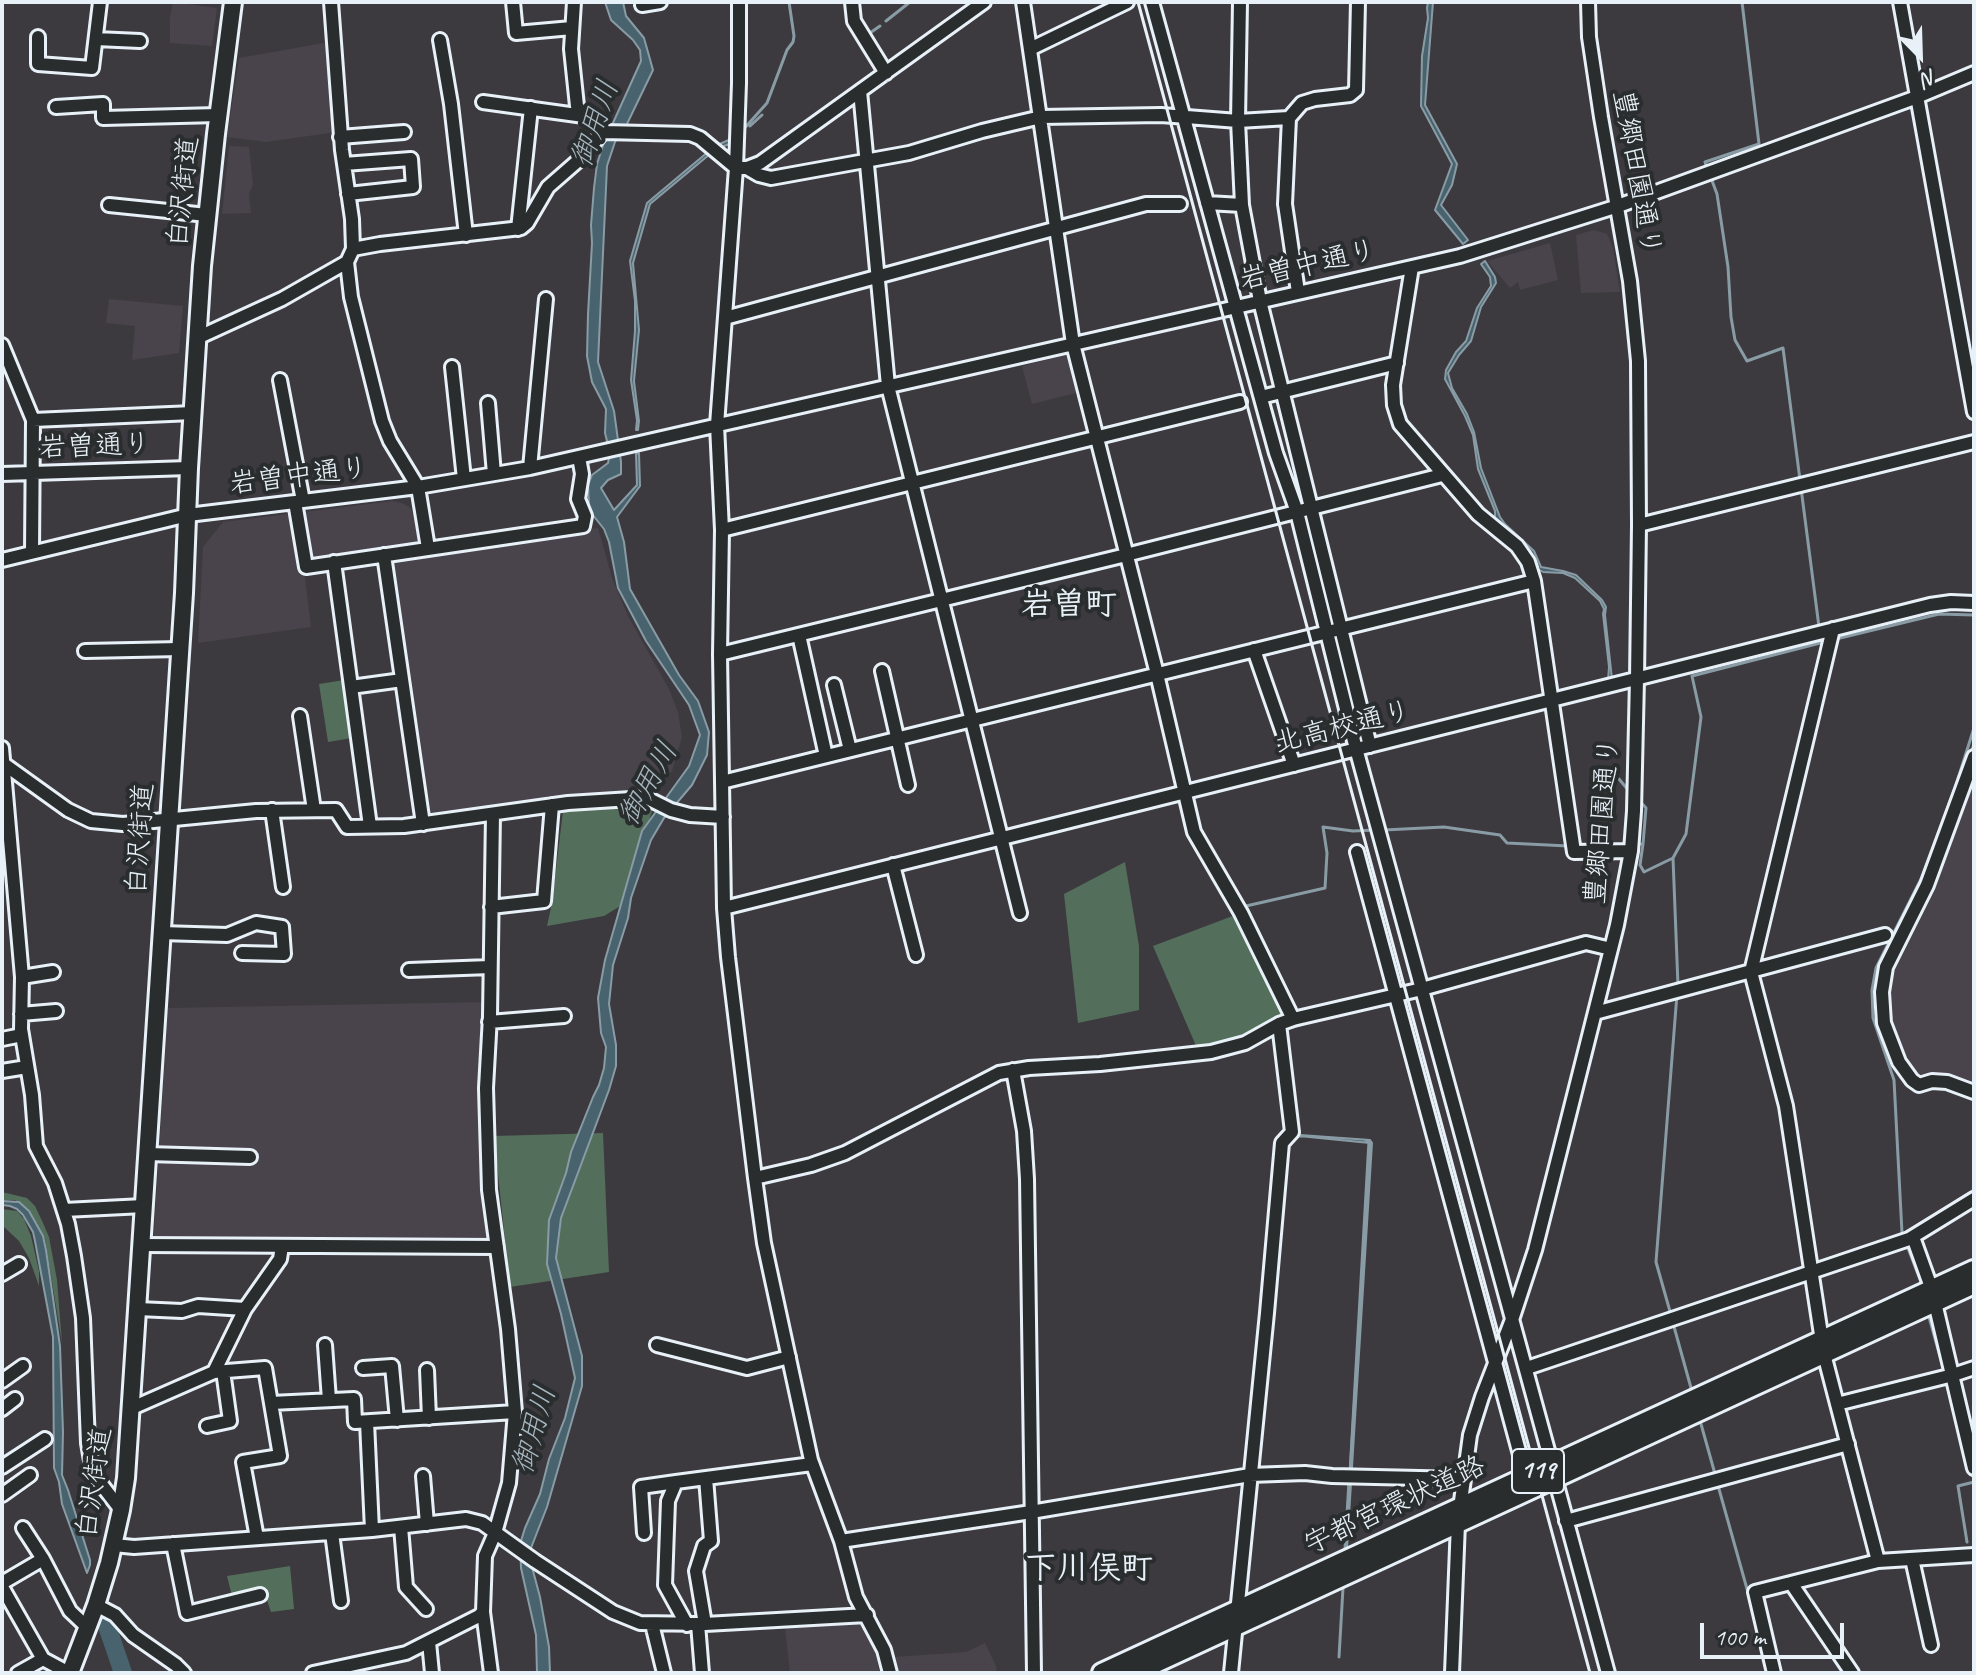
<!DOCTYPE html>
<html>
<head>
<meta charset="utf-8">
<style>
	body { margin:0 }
	#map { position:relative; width:1976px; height:1675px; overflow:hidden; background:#3c3a3f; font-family:Caveat,sans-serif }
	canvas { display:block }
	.frame { position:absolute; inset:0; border:4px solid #e8f1f8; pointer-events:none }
	.north { position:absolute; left:1880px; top:16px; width:80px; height:80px; -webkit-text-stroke:6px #2a2d2e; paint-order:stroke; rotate:157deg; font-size:22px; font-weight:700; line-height:32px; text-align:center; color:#e8f1f8 }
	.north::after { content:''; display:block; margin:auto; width:28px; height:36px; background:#e8f1f8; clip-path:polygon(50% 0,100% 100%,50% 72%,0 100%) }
	.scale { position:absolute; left:1700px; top:1623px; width:144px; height:36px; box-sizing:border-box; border:4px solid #e8f1f8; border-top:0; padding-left:10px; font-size:24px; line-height:28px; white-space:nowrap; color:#e8f1f8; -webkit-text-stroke:6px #2a2d2e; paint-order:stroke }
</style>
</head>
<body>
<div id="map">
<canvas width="1976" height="1675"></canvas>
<div class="frame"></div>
<div class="north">N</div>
<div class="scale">100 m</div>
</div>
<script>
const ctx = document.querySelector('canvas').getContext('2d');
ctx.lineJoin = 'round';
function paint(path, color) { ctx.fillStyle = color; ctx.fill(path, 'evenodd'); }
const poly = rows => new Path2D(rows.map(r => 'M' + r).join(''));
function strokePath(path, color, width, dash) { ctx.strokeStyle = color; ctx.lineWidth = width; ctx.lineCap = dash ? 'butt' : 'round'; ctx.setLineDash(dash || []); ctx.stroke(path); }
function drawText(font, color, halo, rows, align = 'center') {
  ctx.font = font + ' Caveat,"Klee One",sans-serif'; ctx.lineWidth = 8; ctx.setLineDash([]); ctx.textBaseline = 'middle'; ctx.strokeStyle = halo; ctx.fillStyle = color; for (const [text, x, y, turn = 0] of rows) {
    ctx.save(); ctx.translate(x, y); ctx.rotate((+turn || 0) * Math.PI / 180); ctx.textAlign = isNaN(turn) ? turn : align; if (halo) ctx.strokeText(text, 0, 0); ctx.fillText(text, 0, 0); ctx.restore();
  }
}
paint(poly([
	[173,2,217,8,212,46,170,43,170,17],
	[329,42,337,132,266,142,227,137,239,58],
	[229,146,249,147,253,185,249,193,251,213,222,214],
	[1594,230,1607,234,1613,248,1620,292,1581,293,1576,235],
	[1550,243,1558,280,1520,290,1518,282,1510,288,1487,261],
	[109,299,183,306,179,353,132,360,135,326,106,323],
	[1067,355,1071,358,1080,392,1032,404,1022,366],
	[392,501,402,503,411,508,420,539,416,543,303,561,311,627,198,643,203,547,223,522],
	[598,528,612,578,628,616,669,689,678,712,682,737,672,771,656,793,558,798,428,819,386,555],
	[1974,778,1974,1090,1916,1080,1900,1054,1888,1012,1893,967,1938,871],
	[486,1002,479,1124,488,1248,153,1246,168,1008],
	[860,1621,875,1652,880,1673,790,1673,785,1627],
	[985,1643,996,1666,997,1673,898,1673,894,1657,966,1652]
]), '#49434b');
paint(poly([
	[344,680,352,738,328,742,319,684],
	[640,804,653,808,622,905,604,916,547,926,552,903,563,811],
	[1125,862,1139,946,1139,1010,1078,1023,1064,894],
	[1238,914,1286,1014,1247,1037,1223,1044,1197,1048,1153,946],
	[603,1133,609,1272,510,1287,494,1136],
	[2,1192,27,1198,35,1206,43,1223,49,1237,57,1280,62,1343,45,1239,29,1210,21,1203,15,1200,2,1200],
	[2,1209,17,1211,24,1219,31,1236,39,1271,39,1286,29,1258,19,1241,2,1225],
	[290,1566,294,1609,271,1612,263,1588,232,1596,227,1576]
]), '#546e5c');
const water = poly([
	[605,2,623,2,626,16,644,38,653,70,626,126,615,142,607,166,598,362,614,411,621,462,621,474,608,480,601,488,614,510,637,485,636,454,639,453,640,486,617,517,624,542,630,589,679,675,698,701,709,732,707,755,692,785,664,818,651,840,631,898,628,918,613,965,609,1004,616,1045,616,1066,609,1090,561,1218,556,1258,582,1356,582,1386,547,1507,531,1548,532,1567,540,1597,549,1647,550,1673,537,1673,536,1635,521,1568,520,1544,525,1528,540,1494,549,1459,565,1418,575,1378,561,1314,547,1264,549,1220,566,1173,571,1152,593,1097,599,1085,604,1068,606,1047,601,1033,598,998,605,960,642,831,689,766,700,735,689,705,646,641,618,588,609,542,604,529,592,514,589,506,588,485,592,475,608,463,610,453,605,433,606,409,592,382,587,356,588,314,592,243,591,225,594,188,597,164,603,145,641,61,640,50,633,40,611,20,605,2],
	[1428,2,1433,2,1425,105,1457,164,1452,185,1441,205,1468,240,1463,244,1435,210,1452,164,1421,106,1422,56,1428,18,1427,8,1428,2],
	[731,139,732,143,716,149,650,204,633,263,639,330,634,381,639,421,638,430,636,430,637,420,631,380,635,331,635,301,630,261,647,203,715,146,731,139],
	[1485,261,1495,277,1496,283,1481,307,1471,341,1459,355,1448,373,1452,388,1467,414,1474,432,1481,468,1500,517,1505,524,1534,551,1541,567,1563,571,1576,575,1602,600,1606,607,1605,615,1612,679,1608,680,1609,667,1603,614,1604,609,1600,601,1575,578,1563,573,1543,572,1536,568,1530,551,1502,529,1495,520,1495,511,1478,469,1473,435,1465,416,1445,379,1446,370,1456,352,1466,341,1477,308,1491,286,1490,277,1481,264,1485,261],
	[1300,1135,1370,1140,1372,1143,1347,1548,1345,1549,1370,1143,1299,1136,1300,1135],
	[2,1201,19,1202,29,1211,43,1236,46,1250,60,1346,63,1432,62,1475,68,1490,90,1560,90,1565,87,1573,62,1504,59,1482,54,1468,53,1337,35,1241,33,1232,23,1215,17,1209,10,1206,2,1205,2,1201],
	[111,1619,125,1668,127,1673,119,1673,104,1628,111,1619]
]);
paint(water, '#49636e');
strokePath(water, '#899ca5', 2);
strokePath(poly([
	[886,21,910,2],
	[867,35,880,26],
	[750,126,762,115],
	[742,131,767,103,787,50,793,42,794,36,789,2],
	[1708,171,1705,162,1759,144,1742,2],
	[1711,178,1717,194,1728,267,1731,317,1735,340,1747,361,1783,348,1800,480],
	[1801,488,1819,627],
	[1836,639,1939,614,1974,615],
	[1971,753,1974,744],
	[1619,779,1629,791],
	[1638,799,1646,808,1643,844],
	[1384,830,1444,827,1500,835,1507,843,1568,846],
	[1640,844,1643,844,1640,865,1644,872,1673,858,1678,986],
	[1599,846,1622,845],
	[1673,858,1686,834,1701,717,1692,676,1824,642],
	[1298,1014,1246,906,1325,888,1327,853,1323,827,1353,831,1376,830],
	[1302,1021,1303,1024,1286,1029,1299,1136,1302,1136],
	[1914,1228,1974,1190],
	[1902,1233,1894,1080,1873,1018,1872,990,1876,968,1921,879,1955,788,1974,728],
	[1906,1243,1921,1282],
	[1671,1315,1656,1262,1677,994],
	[1929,1317,1944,1371],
	[1673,1323,1691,1388],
	[1946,1379,1951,1395],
	[1701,1424,1715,1474],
	[1972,1471,1974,1480],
	[1350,1473,1369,1141,1366,1141],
	[1717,1482,1756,1621],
	[1967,1542,1958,1486,1974,1482],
	[1345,1549,1349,1481],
	[1339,1657,1343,1588]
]), '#899ca5', 3);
strokePath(poly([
	[105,1620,123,1673]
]), '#49636e', 18);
const minor = poly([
	[331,2,342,150,352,219,353,249,347,262,351,297,382,421,390,441,418,487,428,548],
	[513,2,516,33,572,28],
	[574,2,571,49,577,106,584,116,599,124,603,132],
	[739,2,739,83,736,168,717,425,722,530,720,654,724,908,728,957,755,1178,764,1243,811,1460,841,1541,856,1597,884,1650,890,1673],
	[852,2,854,21,886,73],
	[1023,2,1073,344,1157,674,1194,832,1241,913,1293,1019],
	[1152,2,1276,453,1297,512,1354,741,1552,1465],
	[1240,2,1238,121,1242,205,1260,301,1370,746],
	[1900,2,1974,412],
	[642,5,660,2],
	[38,37,38,64,92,68,100,2],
	[96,39,140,41],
	[440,40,451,104,466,235],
	[1030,49,1127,2],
	[860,91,888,386,1020,913],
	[483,102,584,116],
	[56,107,103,104,103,118,218,115],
	[1289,118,1285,204,1298,292],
	[603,132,690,134,700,138,736,168,747,168,760,163,984,2],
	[340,137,404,132],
	[344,164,411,159,413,187,348,194],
	[747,168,759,175,771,178,909,153,982,131,1041,117,1161,115,1238,121,1289,118,1302,103,1315,99,1350,95,1356,90,1358,2],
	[1207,203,1242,205],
	[109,205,207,215],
	[518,229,531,108],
	[353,249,380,244,521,228,527,223,548,187,580,159,603,132],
	[1412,267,1393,385,1394,405,1400,424,1478,514,1517,546,1528,562,1534,581,1574,852,1631,851],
	[725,318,1146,204,1180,204],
	[197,338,282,299,347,262],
	[2,345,33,420,32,552],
	[452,367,464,479],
	[280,380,303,501],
	[1261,397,1397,363],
	[488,403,494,474],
	[33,420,193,413],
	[530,468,546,299],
	[2,474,189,468],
	[295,502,306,567,583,526,585,516,578,499,582,474,579,457],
	[1639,525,1974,442],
	[722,530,1240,402],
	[384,555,423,824],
	[2,560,188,515,418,487,530,468,1460,256,1618,206,1917,97,1974,73],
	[334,562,370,826],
	[799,635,826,756],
	[1254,650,1294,765],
	[85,651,180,649],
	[720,654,1126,555,1442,475],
	[882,671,908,785],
	[834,685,850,750],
	[351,687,402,680],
	[300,716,314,810],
	[2,748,22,977,21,1029,32,1095,36,1146,55,1183,68,1224,74,1256,83,1318,88,1443,92,1467,101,1484,121,1510],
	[1974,757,1927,885,1886,967,1882,992,1884,1023,1899,1062,1912,1080,1919,1085,1932,1081,1947,1082,1974,1092],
	[4,764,68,810,91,821,123,824,256,811,336,810,347,827,404,826,568,803,647,798,671,810,690,815,723,817],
	[722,782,1534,581],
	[272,810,283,887],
	[1357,852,1526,1477],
	[893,865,916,955],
	[491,907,544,901,552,805],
	[724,908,1930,605,1951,602,1974,603],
	[161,933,227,935,256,923,282,927,284,954,242,953],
	[409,970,490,967],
	[22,977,53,972],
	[1595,1013,1885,935],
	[21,1014,56,1011],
	[489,1022,564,1016],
	[2,1039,22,1035],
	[1013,1070,1024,1131,1027,1179,1034,1673],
	[2,1071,27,1067],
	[147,1154,250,1157],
	[755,1178,811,1165,845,1153,999,1073,1029,1068,1100,1064,1211,1052,1245,1043,1279,1024,1293,1019,1422,989,1586,943,1611,949],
	[64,1210,144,1206],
	[1913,1237,1932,1290,1974,1468],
	[142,1245,497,1247],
	[2,1274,19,1264],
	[138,1309,182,1311,198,1306,245,1309],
	[325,1345,329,1400],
	[657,1345,747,1368,789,1357],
	[363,1368,392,1366,397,1420],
	[1527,1368,1909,1239,1974,1199],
	[427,1370,429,1418],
	[214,1372,265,1368,280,1456,243,1462,257,1538],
	[2,1381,23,1366],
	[271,1403,354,1399,355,1422,515,1412],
	[1837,1404,1953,1375,1974,1368],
	[132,1408,214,1372,245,1309,280,1259,282,1246],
	[2,1409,15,1399],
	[367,1422,372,1530],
	[207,1426,230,1421,223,1371],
	[2,1467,45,1439],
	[423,1476,427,1524],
	[1555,1478,1608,1673],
	[2,1495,30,1475],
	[1566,1521,1848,1444],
	[401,1527,406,1587,426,1609],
	[23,1528,43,1559,70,1611,88,1628],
	[332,1533,341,1601],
	[644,1533,641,1487,676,1482],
	[841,1541,1031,1512,1250,1475,1305,1473,1332,1476,1463,1479],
	[173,1544,187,1613,260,1595],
	[114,1545,134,1547,372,1530,466,1519,482,1523,535,1561,613,1612,640,1623,705,1624,867,1615],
	[1912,1559,1931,1645],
	[1878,1561,1974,1555],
	[2,1583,43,1559],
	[1791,1583,1852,1673],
	[2,1587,43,1659,69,1673],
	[96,1605,115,1615,133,1635,176,1665,184,1673],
	[483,1612,491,1673],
	[652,1624,664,1673],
	[698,1624,702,1673],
	[705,1624,696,1571,704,1546,711,1541,706,1478],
	[687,1625,665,1585,668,1501,676,1482,812,1464],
	[429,1642,432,1673],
	[18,1673,43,1659],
	[313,1673,406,1653,479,1616,483,1612,485,1556,495,1533,509,1483,515,1412,508,1329,489,1190,486,1088,490,1016,493,814],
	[1231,1673,1267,1313,1282,1143,1292,1132,1279,1024],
	[1452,1673,1458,1523,1470,1435,1482,1397,1513,1317,1535,1250,1617,925,1631,851,1634,811,1637,679,1639,525,1638,361,1630,281,1601,117,1589,37,1588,2],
	[1774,1673,1755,1592,1878,1561,1824,1354,1786,1106,1751,972,1833,629]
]);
const major = poly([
	[70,1673,96,1605,109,1563,121,1510,126,1478,184,593,189,468,202,266,216,134,233,2]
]);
const highway = poly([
	[1102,1673,1974,1270],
	[1134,1673,1974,1284]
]);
strokePath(minor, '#e8f1f8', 18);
strokePath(major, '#e8f1f8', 22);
strokePath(highway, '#e8f1f8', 24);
strokePath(minor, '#2a2d2e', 12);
strokePath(major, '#2a2d2e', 16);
strokePath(highway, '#2a2d2e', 18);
strokePath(poly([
	[1138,2,1590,1673]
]), '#e8f1f8', 3);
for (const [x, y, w] of [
	[1538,1471,52]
]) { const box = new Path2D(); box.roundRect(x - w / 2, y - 22, w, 44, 6); ctx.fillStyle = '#2a2d2e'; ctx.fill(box); strokePath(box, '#e8f1f8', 2); }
drawText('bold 26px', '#e8f1f8', null, [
	["119",1538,1471]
]);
drawText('28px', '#e8f1f8', '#2a2d2e', [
	["豊郷田園通り",1636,173,80],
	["白沢街道",184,192,-84],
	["岩曽中通り",1308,266,-13],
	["岩曽通り",95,447,-2],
	["岩曽中通り",299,477,-7],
	["北高校通り",1343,728,-14],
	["豊郷田園通り",1603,821,-85],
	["白沢街道",141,839,-86],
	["白沢街道",95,1483,-82],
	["宇都宮環状道路",1395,1506,-25]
]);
drawText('italic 30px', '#a8b8c1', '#2a2d2e', [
	["御用川",596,124,-71],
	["御用川",649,784,-61],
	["御用川",535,1430,-74]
]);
drawText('bold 32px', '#e8f1f8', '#2a2d2e', [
	["岩曽町",1069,606],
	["下川俣町",1089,1570]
]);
</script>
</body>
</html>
